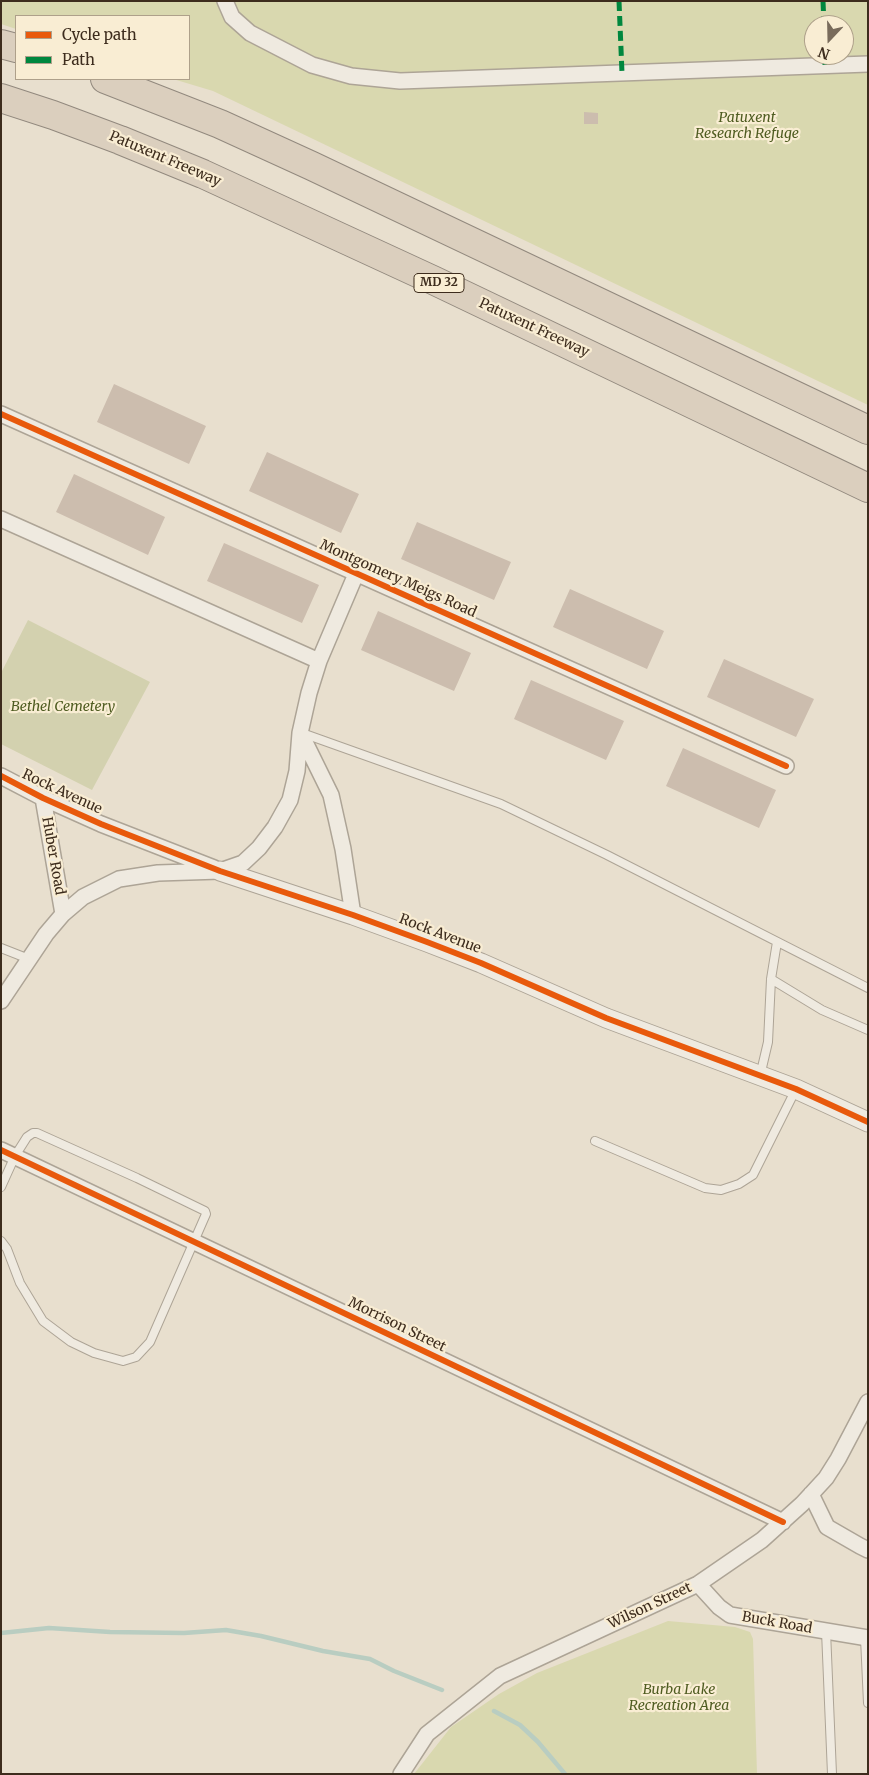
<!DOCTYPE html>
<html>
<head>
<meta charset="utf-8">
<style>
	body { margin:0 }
	#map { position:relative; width:869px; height:1775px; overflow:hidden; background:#e8dfce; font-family:Merriweather,serif }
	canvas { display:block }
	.frame { position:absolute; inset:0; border:2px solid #3d2c1d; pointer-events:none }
	.legend { position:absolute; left:15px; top:15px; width:175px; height:65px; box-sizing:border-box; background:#f9edd3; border:1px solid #aea08a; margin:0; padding:6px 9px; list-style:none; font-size:15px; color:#3d2c1d }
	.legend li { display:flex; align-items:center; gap:10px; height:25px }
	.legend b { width:25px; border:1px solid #aea08a }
	.north { position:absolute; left:804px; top:15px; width:50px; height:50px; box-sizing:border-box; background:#f9edd3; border:1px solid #aea08a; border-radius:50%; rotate:201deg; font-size:14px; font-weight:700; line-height:20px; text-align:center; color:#3d2c1d }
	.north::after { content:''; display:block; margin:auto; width:18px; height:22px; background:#796b5b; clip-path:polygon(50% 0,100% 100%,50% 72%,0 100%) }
</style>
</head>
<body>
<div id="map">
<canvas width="869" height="1775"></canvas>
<div class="frame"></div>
<ul class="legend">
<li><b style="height:6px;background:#e8590c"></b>Cycle path</li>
<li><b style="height:6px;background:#00873e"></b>Path</li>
</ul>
<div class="north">N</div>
</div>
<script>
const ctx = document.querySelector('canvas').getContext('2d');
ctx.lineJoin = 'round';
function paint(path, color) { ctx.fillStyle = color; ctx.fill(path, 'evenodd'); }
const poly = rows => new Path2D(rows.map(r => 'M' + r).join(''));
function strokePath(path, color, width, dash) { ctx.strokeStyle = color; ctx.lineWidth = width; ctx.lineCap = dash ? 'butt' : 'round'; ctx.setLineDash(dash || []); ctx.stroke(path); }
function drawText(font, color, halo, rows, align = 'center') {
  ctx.font = font + ' Merriweather,serif'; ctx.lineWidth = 4.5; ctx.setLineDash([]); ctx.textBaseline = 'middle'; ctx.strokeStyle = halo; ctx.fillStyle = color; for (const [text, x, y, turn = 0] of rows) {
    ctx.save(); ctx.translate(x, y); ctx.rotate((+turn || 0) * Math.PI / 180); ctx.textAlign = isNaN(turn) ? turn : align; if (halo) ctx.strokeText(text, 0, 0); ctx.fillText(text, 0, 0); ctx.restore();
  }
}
paint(poly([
	[1,1,868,1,868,405,213,91,173,79,189,79,189,16,16,16,16,29,1,24],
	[814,25,844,25,844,55,814,55],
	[668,1621,735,1627,750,1632,753,1639,757,1774,414,1774,451,1727,499,1694,537,1673]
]), '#d9d8af');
paint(poly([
	[28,620,150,682,92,790,1,744,1,673]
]), '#d3d1af');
strokePath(poly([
	[1,1633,49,1628,110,1632,184,1633,226,1630,261,1636,323,1651,370,1659,394,1671,442,1690],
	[494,1711,520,1725,538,1742,565,1774]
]), '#b9cdc1', 4.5);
paint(poly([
	[584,112,598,113,598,124,584,124],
	[114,384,206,426,189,464,97,422],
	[267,452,359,494,341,533,249,491],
	[74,474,165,517,148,555,56,512],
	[417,522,511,562,494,600,401,559],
	[224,543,319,585,302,623,207,581],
	[570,589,664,631,647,669,553,627],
	[378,611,471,653,454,691,361,650],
	[724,659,814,699,796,737,707,697],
	[531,680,624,721,606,760,514,719],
	[683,748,776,790,759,828,666,786]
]), '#ccbdae');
const service = poly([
	[302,733,501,804,607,855,868,988],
	[1,948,29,959],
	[771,979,822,1010,868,1030],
	[760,1076,768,1042,771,979,777,942],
	[595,1141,705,1188,721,1190,739,1184,753,1175,796,1089],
	[1,1187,15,1156,27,1137,33,1133,37,1133,137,1178,205,1211,206,1214,150,1342,136,1357,123,1361,94,1353,71,1342,43,1321,20,1283,7,1249,1,1241],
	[826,1631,832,1774],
	[865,1638,868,1703]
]);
const minor = poly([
	[225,1,232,17,250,33,312,65,351,76,400,81,868,64],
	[1,414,786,766],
	[1,519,319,661],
	[301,734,331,795,343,849,353,915],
	[1,776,43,798,101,824,214,868],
	[43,798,63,914],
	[1,1001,46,934,63,914,83,897,119,879,158,873,220,871,243,863,259,848,275,827,290,800,297,771,300,733,309,693,319,661,356,574],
	[1,1150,783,1522],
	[811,1494,827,1527,860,1546,868,1550],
	[698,1584,719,1607,730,1615,868,1638],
	[401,1774,427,1734,500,1676,698,1584,762,1540,802,1504,826,1478,838,1459,868,1402]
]);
const tertiary = poly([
	[220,871,353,915,427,942,481,963,606,1018,796,1089,868,1122]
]);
const motorway = poly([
	[1,44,16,48],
	[105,79,220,124,312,166,868,430],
	[1,98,53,115,120,140,203,174,435,281,868,488]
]);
strokePath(service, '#ada496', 10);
strokePath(minor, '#ada496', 18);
strokePath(tertiary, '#ada496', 21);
strokePath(motorway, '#92897e', 30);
strokePath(service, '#efeae0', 8);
strokePath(minor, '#efeae0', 15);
strokePath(tertiary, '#efeae0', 19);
strokePath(motorway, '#dbcfbe', 28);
strokePath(poly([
	[619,1,622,73],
	[823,1,824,25],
	[825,55,825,66]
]), '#00873e', 5, [10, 5]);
strokePath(poly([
	[1,414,786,766],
	[1,776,43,798,101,824,220,871,353,915,427,942,481,963,606,1018,796,1089,868,1122],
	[1,1150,783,1522]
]), '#e8590c', 6);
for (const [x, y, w] of [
	[439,283,50]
]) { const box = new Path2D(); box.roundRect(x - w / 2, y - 9.5, w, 19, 4); ctx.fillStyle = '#f9edd3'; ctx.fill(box); strokePath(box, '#3d2c1d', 1); }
drawText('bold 12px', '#3d2c1d', null, [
	["MD 32",439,283]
]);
drawText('italic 14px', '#4f5c21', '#f9edd3', [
	["Patuxent",747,118],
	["Research Refuge",747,134],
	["Bethel Cemetery",63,707],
	["Burba Lake",679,1690],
	["Recreation Area",679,1706]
]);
drawText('14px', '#3d2c1d', '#f9edd3', [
	["Patuxent Freeway",165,159,23],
	["Patuxent Freeway",534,328,25],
	["Montgomery Meigs Road",398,579,24],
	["Rock Avenue",62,792,25],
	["Huber Road",53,856,80],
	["Rock Avenue",440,934,21],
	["Morrison Street",397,1325,26],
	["Wilson Street",650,1606,-25],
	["Buck Road",777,1623,10]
]);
</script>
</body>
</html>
